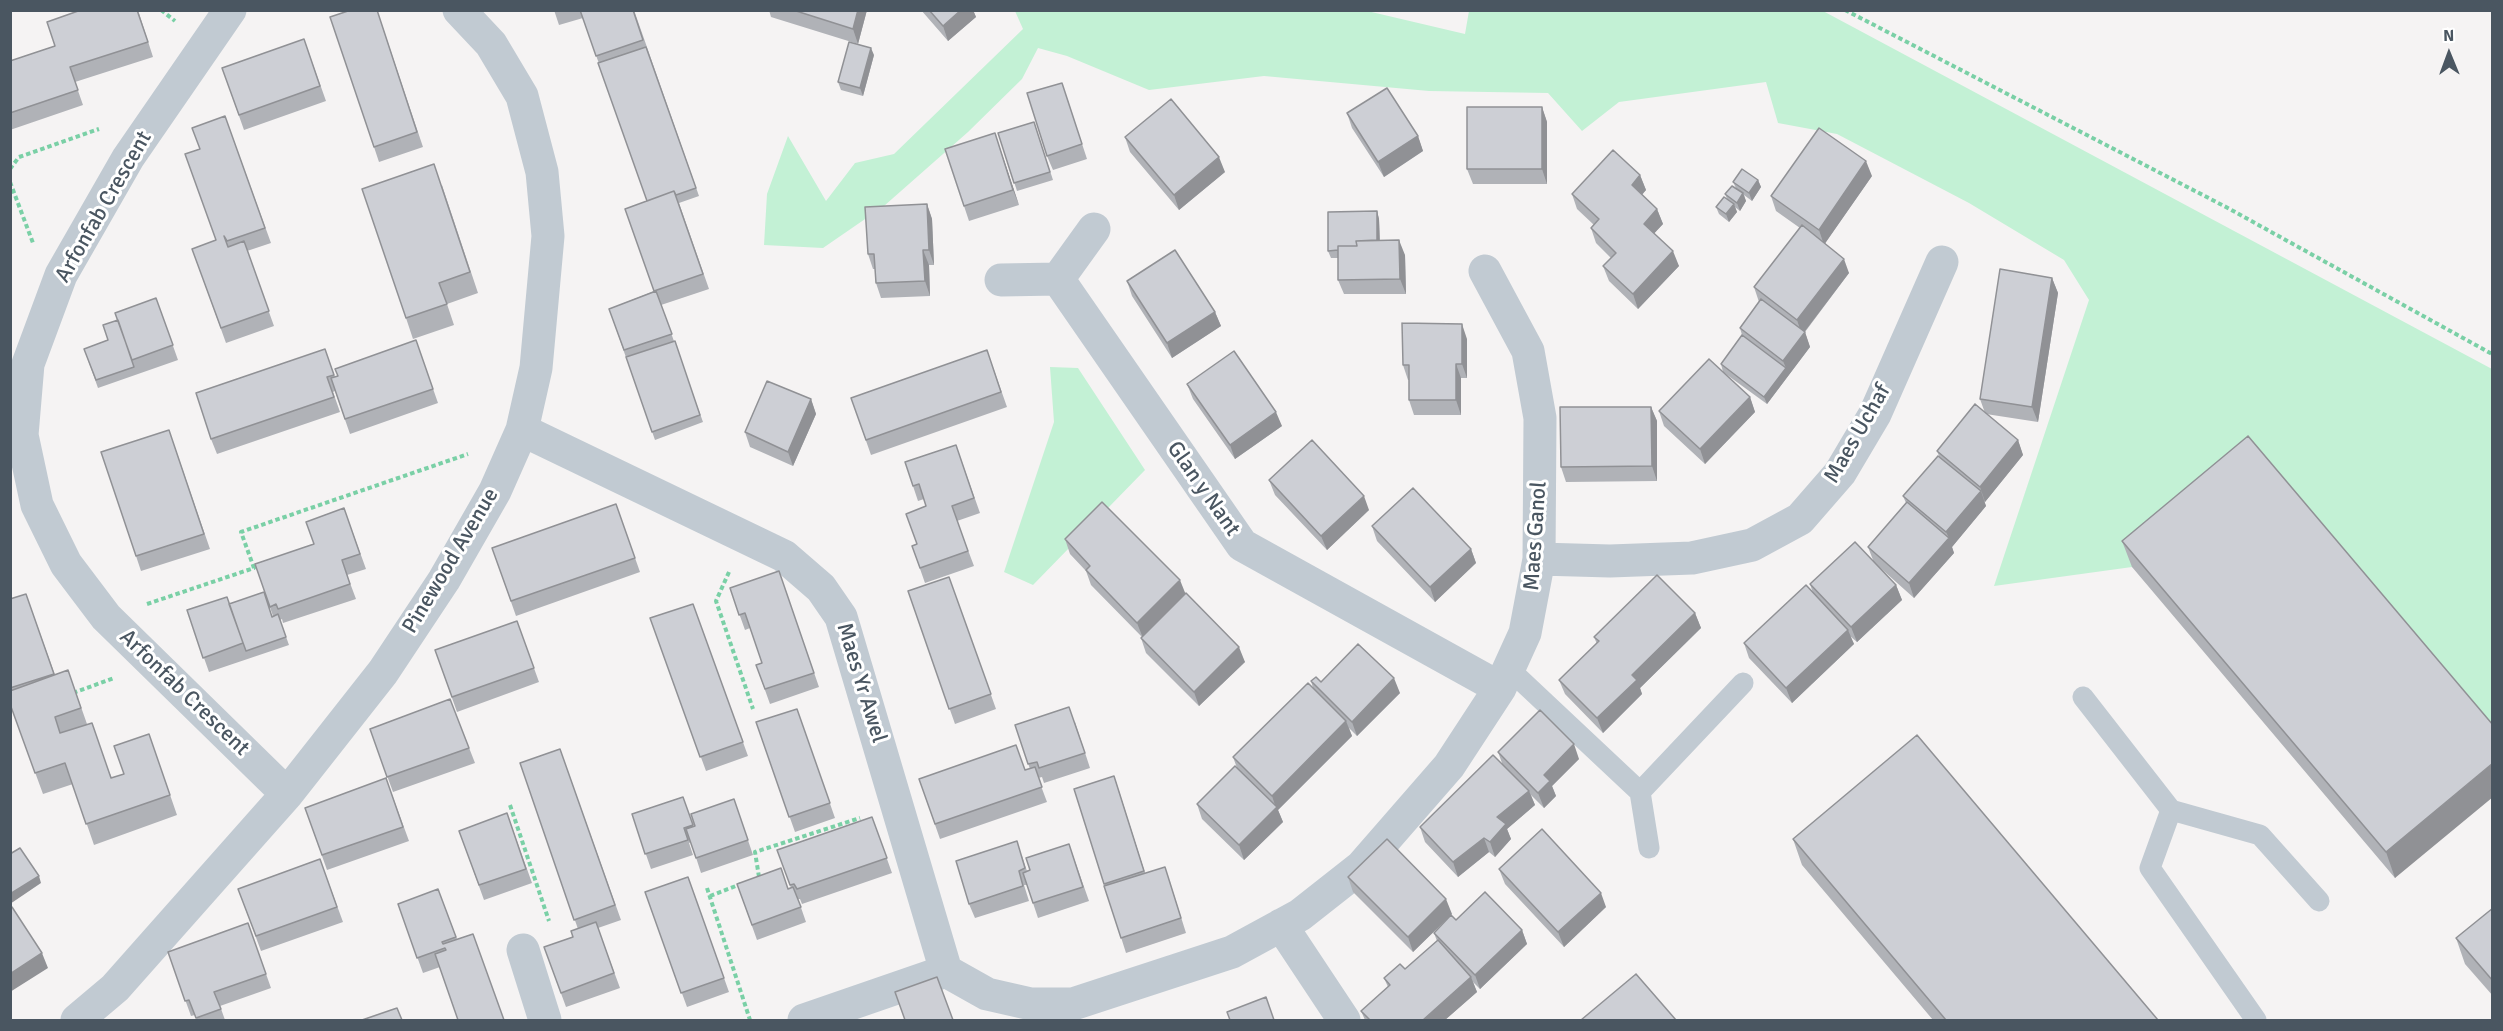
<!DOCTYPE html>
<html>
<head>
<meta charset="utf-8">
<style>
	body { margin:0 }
	#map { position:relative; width:2503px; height:1031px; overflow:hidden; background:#f5f3f3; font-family:Signika,sans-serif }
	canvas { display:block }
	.frame { position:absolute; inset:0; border:12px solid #4a5661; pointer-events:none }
	.north { position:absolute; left:2419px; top:24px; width:60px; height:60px; -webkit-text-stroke:4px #fff; paint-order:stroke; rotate:359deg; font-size:16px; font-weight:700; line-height:24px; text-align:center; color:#4a5661 }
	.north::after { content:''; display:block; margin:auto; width:21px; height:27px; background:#4a5661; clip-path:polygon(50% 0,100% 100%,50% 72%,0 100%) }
</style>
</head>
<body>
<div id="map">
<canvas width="2503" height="1031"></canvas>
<div class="frame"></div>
<div class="north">N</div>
</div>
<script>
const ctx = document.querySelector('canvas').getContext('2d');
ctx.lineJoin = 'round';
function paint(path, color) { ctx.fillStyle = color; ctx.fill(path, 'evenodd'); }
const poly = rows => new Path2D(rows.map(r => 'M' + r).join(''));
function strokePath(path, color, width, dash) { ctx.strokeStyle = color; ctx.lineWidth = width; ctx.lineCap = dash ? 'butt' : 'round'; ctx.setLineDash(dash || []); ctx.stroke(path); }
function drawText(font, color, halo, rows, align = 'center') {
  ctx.font = font + ' Signika,sans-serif'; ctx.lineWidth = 6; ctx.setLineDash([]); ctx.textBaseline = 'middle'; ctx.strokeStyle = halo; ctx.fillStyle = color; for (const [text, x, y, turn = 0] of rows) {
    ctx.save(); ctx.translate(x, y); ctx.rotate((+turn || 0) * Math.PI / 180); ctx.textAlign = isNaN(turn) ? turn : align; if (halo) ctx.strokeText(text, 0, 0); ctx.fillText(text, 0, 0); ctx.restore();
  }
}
paint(poly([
	[1363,10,1465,34,1469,11,1823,11,2492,369,2492,740,2132,567,1994,586,2089,300,2064,260,1969,203,1837,134,1778,123,1766,82,1619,102,1582,131,1548,93,1429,91,1264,76,1149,90,1067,56,1038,48,1022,79,968,132,884,206,823,248,764,245,767,194,788,136,826,201,855,163,894,154,1023,29,1015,11],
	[1050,367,1078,368,1145,470,1033,585,1004,572,1054,422]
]), '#c3f1d5');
strokePath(poly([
	[161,10,175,21],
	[1845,10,2226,207,2492,354],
	[10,169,19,157,99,129],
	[10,182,33,243],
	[729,572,716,601,753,709],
	[147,604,254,568,241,532,468,454],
	[73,693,114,678],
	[510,805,549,921],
	[759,877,755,852,860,818],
	[707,888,750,1020],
	[710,896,741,884]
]), '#7ad0a6', 4, [4.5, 3]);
strokePath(poly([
	[1509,669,1640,792,1649,848],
	[2083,697,2171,810,2150,868,2256,1020],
	[1640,792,1743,683],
	[2171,810,2260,835,2319,901]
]), '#c1cad2', 21);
strokePath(poly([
	[230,10,128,158,61,275,28,364,22,435,37,505,66,564,106,617,287,794],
	[1058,279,1242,545,1500,688],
	[1001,280,1058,279,1094,229],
	[522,430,784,556,821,588,841,617,946,971,987,994,1031,1004,1073,1004,1232,952,1300,915,1361,867,1449,766,1500,688,1525,633,1539,559,1540,418,1528,351,1485,271],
	[1539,559,1610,561,1692,558,1752,545,1800,519,1840,473,1875,414,1942,262],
	[1281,925,1344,1020],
	[523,950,545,1020],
	[77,1020,115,988,287,794,383,672,444,580,495,491,522,430,536,368,548,236,542,172,522,96,491,44,459,10],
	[804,1020,946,971]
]), '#c1cad2', 33);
paint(poly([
	[138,10,153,57,75,82,83,105,10,130,10,61,55,46],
	[377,10,423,147,379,162,374,147],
	[554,10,634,10,699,196,679,203,709,289,661,305,703,422,655,440,609,309,654,291,647,201,583,18,559,25],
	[769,10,867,10,858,44,771,17],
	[921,10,973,10,976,17,948,41],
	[304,39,326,101,244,130,222,68],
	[874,55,863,96,841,90,838,82],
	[1067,98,1087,159,1053,170,1047,156],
	[1542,107,1547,122,1547,184,1473,184,1467,169],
	[1347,113,1418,136,1423,151,1384,177,1352,128],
	[225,116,271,243,247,251,274,326,226,343,192,249,216,240,200,149],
	[1034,122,1053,180,1017,191,998,133],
	[1125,137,1225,172,1179,210,1130,152],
	[1000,148,1019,205,969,221,964,206],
	[1640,175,1646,190,1642,195,1657,209,1663,224,1654,233,1679,266,1638,309,1609,281,1603,266,1611,258,1596,243,1591,228,1594,225,1577,209,1572,194],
	[1872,176,1825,243,1849,273,1805,332,1810,347,1767,404,1723,372,1721,364,1742,335,1740,328,1759,302,1754,287,1800,228,1776,211,1771,196],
	[1758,180,1761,187,1752,201,1744,195,1746,201,1740,211,1735,207,1737,212,1729,222,1719,214,1716,207,1727,199,1725,194,1736,188,1733,182],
	[442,185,478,293,447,304,454,325,413,339,406,318],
	[927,204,932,219,934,265,929,265,930,296,881,298,876,283,875,269,873,269,868,254],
	[1377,211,1379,219,1380,240,1405,255,1406,294,1344,294,1338,280,1338,258,1331,258,1328,251],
	[2052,278,2058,293,2038,422,1986,414,2018,440,2023,455,1985,502,1984,501,1986,506,1952,547,1954,553,1914,598,1877,565,1896,585,1902,600,1857,642,1850,636,1854,644,1792,703,1749,658,1744,643,1813,593,1810,584,1873,560,1868,547,1906,503,1903,496,1939,456,1937,451,1985,413,1980,399],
	[1127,281,1215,312,1221,326,1172,358,1132,296],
	[156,298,178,360,98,388,84,349,108,340,118,320],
	[1467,339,1467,378,1461,378,1461,415,1414,415,1409,400,1409,380,1408,380,1403,365],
	[416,340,438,403,350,434,335,391,333,392,340,412,217,454,211,439,325,349,335,377],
	[987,350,1007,407,871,455,851,398],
	[1187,384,1282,426,1235,459,1193,399],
	[1750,397,1755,412,1705,464,1664,426,1659,411],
	[811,399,816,414,793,466,750,447,745,432],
	[1651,407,1657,421,1657,481,1566,482,1561,467],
	[169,430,210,549,141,571,136,556],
	[956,445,980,513,957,521,974,566,925,583,912,546,917,544,926,506,924,499,918,501,905,462],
	[1269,480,1369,510,1327,550,1275,495],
	[616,504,640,572,516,616,492,548],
	[344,508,366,569,347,575,356,599,283,623,282,619,280,620,289,645,209,672,187,610,229,604,273,616,255,564,314,544],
	[1372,526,1471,549,1476,563,1435,602,1377,541],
	[1065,539,1186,594,1245,662,1199,706,1146,653,1141,638,1142,637,1091,585,1086,571,1070,554],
	[2122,541,2493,725,2395,878,2132,567],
	[779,571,819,687,770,704,756,665,762,663,750,628,745,630,730,588],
	[949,577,996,709,955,724,908,591],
	[26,594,55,675,68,670,87,724,112,778,124,774,149,734,177,815,94,845,73,784,43,794,10,704,10,599],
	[693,604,748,756,706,771,650,618],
	[1695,613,1701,628,1640,688,1642,694,1603,733,1565,694,1559,680,1597,644,1594,637],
	[517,621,539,682,457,712,435,650],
	[1311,681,1321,682,1400,693,1357,736,1349,728,1352,736,1278,810,1283,822,1244,860,1202,819,1197,804,1237,768,1233,757,1313,688],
	[450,699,475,763,393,792,370,729],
	[797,709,835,818,795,832,756,722],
	[1075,722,1090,768,1044,783,1042,777,1038,778,1047,802,940,839,919,779,1025,770,1030,769,1015,725],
	[560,749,621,920,598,928,620,988,566,1007,544,947,573,937,578,929,520,763],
	[1498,752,1579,759,1552,786,1556,796,1544,808,1531,795,1535,805,1507,829,1511,839,1495,857,1489,852,1458,877,1425,842,1420,827,1502,763],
	[1114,776,1145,873,1170,882,1186,933,1126,953,1074,789],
	[386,778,409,841,327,870,305,808],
	[683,797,693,827,734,799,753,855,701,873,691,842,689,843,693,855,651,869,632,814],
	[507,813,532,883,484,900,459,831],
	[872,817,892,873,802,904,800,899,798,899,806,922,757,940,737,884,788,889,791,888,777,850],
	[1793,839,2158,1020,1933,1020,1802,865],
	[1069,844,1089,901,1038,918,1027,885,1024,885,1029,901,975,918,969,904,1022,856,1027,871,1030,870],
	[320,859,343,922,261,951,238,889],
	[1499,869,1606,907,1564,947,1505,884],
	[688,877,729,992,687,1007,645,892],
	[1348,877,1452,914,1413,952,1353,892],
	[438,889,457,939,440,967,423,973,398,904],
	[2493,908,2493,996,2465,964,2456,938],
	[1456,920,1522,930,1527,944,1480,989,1473,982,1477,992,1445,1020,1365,1020,1361,1011,1388,987,1384,978,1405,969,1437,941,1434,933],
	[248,923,271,988,220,1006,225,1020,197,1020,195,1015,191,1016,168,952]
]), '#b0b2b7');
paint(poly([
	[858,10,867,10,858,44,853,29],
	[961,10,973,10,976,17,948,41,943,26],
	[871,48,874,55,863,96,860,88],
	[1542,107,1547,122,1547,184,1542,169],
	[995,133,1019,205,1013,190],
	[1418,136,1423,151,1384,177,1378,162],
	[1219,157,1225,172,1179,210,1174,195],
	[1866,161,1872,176,1824,245,1819,230],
	[1640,175,1646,190,1637,200,1632,185],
	[1758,180,1761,187,1752,201,1749,193],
	[1743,193,1746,201,1740,211,1737,203],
	[927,204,932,219,934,265,929,250],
	[1734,204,1737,212,1729,222,1726,214],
	[1657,209,1663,224,1650,238,1644,224],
	[1377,211,1379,219,1380,252,1377,245],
	[1399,240,1405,255,1406,294,1400,279],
	[923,250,929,265,930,296,925,281],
	[1673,251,1679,266,1638,309,1633,294],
	[1844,259,1849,273,1802,335,1797,320],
	[2052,278,2058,293,2038,422,2032,407],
	[1215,312,1221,326,1172,358,1167,343],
	[1462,324,1467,339,1467,378,1462,364],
	[1805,332,1810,347,1767,404,1764,397,1786,368,1783,361],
	[1456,364,1461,378,1461,415,1456,400],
	[1750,397,1755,412,1705,464,1700,449],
	[811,399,816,414,793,466,788,452],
	[1651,407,1657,421,1657,481,1652,466],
	[1276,412,1282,426,1235,459,1230,445],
	[2018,440,2023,455,1985,502,1980,487],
	[1981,491,1986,506,1952,547,1954,553,1914,598,1909,583,1949,538,1946,532],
	[1364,496,1369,510,1327,550,1321,536],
	[1471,549,1476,563,1435,602,1430,587],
	[1180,580,1186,595,1143,638,1137,623],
	[1896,585,1902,600,1857,642,1851,627],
	[1695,613,1701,628,1640,688,1642,694,1603,733,1597,718,1632,675],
	[1848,630,1854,644,1792,703,1786,688],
	[1239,647,1245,662,1199,706,1194,692],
	[1394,678,1400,693,1357,736,1352,722],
	[1346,721,1352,736,1278,810,1283,822,1244,860,1239,845,1276,808,1272,796],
	[1574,744,1579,759,1552,786,1556,796,1544,808,1538,793,1544,775],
	[2493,763,2493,797,2395,878,2386,852],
	[1114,776,1119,791,1149,886,1144,871],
	[1529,791,1535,805,1507,829,1511,839,1495,857,1490,842,1497,817],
	[1484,838,1489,852,1458,877,1453,862],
	[39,876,41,883,10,904,10,894],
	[1601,893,1606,907,1564,947,1558,932],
	[1446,899,1452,914,1413,952,1408,937],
	[1522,930,1527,944,1480,989,1475,975],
	[42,953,48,968,10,992,10,974],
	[1471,977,1477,992,1445,1020,1423,1020]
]), '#909195');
const building = poly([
	[81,10,137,10,148,42,70,67,78,90,10,113,10,61,55,46,47,22,81,10],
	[351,10,377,10,417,132,374,147,330,17,351,10],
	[580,10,633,10,643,40,596,56,580,10],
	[793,10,858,10,853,29,793,10],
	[929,10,961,10,943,26,929,10],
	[304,39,320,86,239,115,222,68,304,39],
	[849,42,871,48,860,88,838,82,849,42],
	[646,47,696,188,676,195,674,191,647,201,598,63,646,47],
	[1062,83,1082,144,1047,156,1027,93,1062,83],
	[1387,88,1418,136,1378,162,1347,113,1387,88],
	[1171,99,1219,157,1174,195,1125,137,1171,99],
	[1467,107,1542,107,1542,169,1467,169,1467,107],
	[225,116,265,228,227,241,224,236,228,247,244,241,269,311,221,328,192,249,216,240,185,154,200,149,192,128,225,116],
	[1034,122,1050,172,1014,183,998,133,1034,122],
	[1819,128,1866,161,1819,230,1771,196,1819,128],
	[995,133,1013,190,964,206,945,149,995,133],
	[1613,150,1640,175,1632,185,1657,209,1644,224,1673,251,1633,294,1603,266,1616,253,1591,228,1599,219,1572,194,1613,150],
	[434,164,470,272,439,283,447,304,406,318,362,189,434,164],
	[1742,169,1758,180,1749,193,1733,182,1742,169],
	[1732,186,1743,193,1737,203,1725,194,1732,186],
	[674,191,703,274,654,291,625,209,674,191],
	[1724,197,1734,204,1726,214,1716,207,1724,197],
	[927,204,929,250,923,250,925,281,876,283,874,254,868,254,865,207,927,204],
	[1377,211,1377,240,1356,241,1357,246,1338,246,1338,250,1328,251,1328,212,1377,211],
	[1802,225,1844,259,1797,320,1754,287,1802,225],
	[1399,240,1400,279,1338,280,1338,246,1357,246,1356,241,1399,240],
	[1175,250,1215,312,1167,343,1127,281,1175,250],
	[2000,269,2052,278,2032,407,1980,399,2000,269],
	[656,291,672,334,624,350,609,309,656,291],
	[156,298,173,345,132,360,115,313,156,298],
	[1761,299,1805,332,1783,361,1740,328,1761,299],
	[118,320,134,367,96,380,84,349,108,340,103,325,118,320],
	[1402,323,1462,324,1462,364,1456,364,1456,400,1409,400,1409,365,1403,365,1402,323],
	[1742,335,1786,368,1764,397,1721,364,1742,335],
	[416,340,433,389,345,419,331,378,338,376,335,369,416,340],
	[675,341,700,415,652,432,626,357,675,341],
	[325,349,334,375,327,377,334,397,211,439,196,393,325,349],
	[987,350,1001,392,866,440,851,398,987,350],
	[1234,351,1276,412,1230,445,1187,384,1234,351],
	[1709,359,1750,397,1700,449,1659,411,1709,359],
	[767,381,811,399,788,452,745,432,767,381],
	[1975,404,2018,440,1980,487,1937,451,1975,404],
	[1560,407,1651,407,1652,466,1561,467,1560,407],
	[169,430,204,534,136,556,101,452,169,430],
	[2248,436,2493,725,2493,763,2386,852,2122,541,2248,436],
	[1312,440,1364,496,1321,536,1269,480,1312,440],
	[956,445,974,498,952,506,968,551,920,568,912,546,917,544,906,514,926,506,919,484,913,486,905,462,956,445],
	[1938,456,1981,491,1946,532,1903,496,1938,456],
	[1413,488,1471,549,1430,587,1372,526,1413,488],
	[1102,502,1180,580,1137,623,1086,570,1090,566,1065,539,1102,502],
	[1907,502,1949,538,1909,583,1868,547,1907,502],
	[616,504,635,558,511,601,492,548,616,504],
	[344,508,360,554,342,560,350,584,278,609,276,604,270,607,255,564,314,544,306,522,344,508],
	[1855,542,1896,585,1851,627,1810,584,1855,542],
	[779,571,814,673,765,689,756,665,762,663,745,613,739,615,730,588,779,571],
	[1657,575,1695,613,1632,675,1637,680,1597,718,1559,680,1599,641,1594,637,1657,575],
	[949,577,991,694,949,709,908,591,949,577],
	[1806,585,1848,630,1786,688,1744,643,1806,585],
	[264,592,272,617,278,614,286,637,246,651,229,604,264,592],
	[1186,593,1239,647,1194,692,1141,638,1186,593],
	[26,594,54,674,10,688,10,599,26,594],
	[227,597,243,643,203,658,187,610,227,597],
	[693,604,743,742,700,757,650,618,693,604],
	[517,621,534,668,452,697,435,650,517,621],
	[1358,644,1394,678,1352,722,1311,681,1316,677,1321,682,1358,644],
	[68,670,81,708,55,717,60,733,92,723,111,778,124,774,114,746,149,734,170,795,86,824,65,763,35,773,10,704,10,691,68,670],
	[1308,683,1346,721,1272,796,1233,757,1308,683],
	[450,699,469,748,387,777,370,729,450,699],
	[1069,707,1085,753,1039,768,1037,762,1028,764,1015,725,1069,707],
	[797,709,830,803,789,817,756,722,797,709],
	[1540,710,1574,744,1544,775,1550,781,1538,793,1498,752,1540,710],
	[1917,735,2158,1020,1946,1020,1793,839,1917,735],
	[1016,745,1025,770,1035,767,1042,787,935,824,919,779,1016,745],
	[560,749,615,905,574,920,520,763,560,749],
	[1493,755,1529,791,1497,817,1506,824,1490,842,1484,838,1453,862,1420,827,1493,755],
	[1235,766,1277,807,1239,845,1197,804,1235,766],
	[1114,776,1144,871,1104,884,1074,789,1114,776],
	[386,778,403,827,322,855,305,808,386,778],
	[683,797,693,825,684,828,688,840,645,854,632,814,683,797],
	[734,799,748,840,696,858,686,829,695,826,691,814,734,799],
	[507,813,526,869,479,885,459,831,507,813],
	[872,817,887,858,797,889,794,884,790,885,777,850,872,817],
	[1542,829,1601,893,1558,932,1499,869,1542,829],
	[1387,839,1446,899,1408,937,1348,877,1387,839],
	[1017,841,1025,868,1019,871,1023,886,969,904,956,861,1017,841],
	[1069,844,1083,887,1033,903,1023,873,1030,870,1026,858,1069,844],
	[20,848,39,876,10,894,10,854,20,848],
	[320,859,337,907,256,936,238,889,320,859],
	[1165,867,1181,918,1121,938,1104,886,1165,867],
	[781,868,788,889,793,887,801,907,752,925,737,884,781,868],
	[688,877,724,978,681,993,645,892,688,877],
	[438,889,456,937,442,942,443,944,473,934,504,1020,458,1020,435,954,446,950,445,948,417,958,398,904,438,889],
	[1485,892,1522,930,1475,975,1434,933,1451,915,1456,920,1485,892],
	[12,907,42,953,10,974,10,908,12,907],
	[2493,908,2493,981,2456,938,2493,908],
	[596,922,614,973,561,993,544,947,573,937,571,931,596,922],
	[248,923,266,974,214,992,221,1009,196,1018,189,1000,185,1001,168,952,248,923],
	[1438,940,1471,977,1423,1020,1370,1020,1361,1011,1390,985,1384,978,1400,964,1405,969,1438,940],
	[1636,974,1676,1020,1581,1020,1636,974],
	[937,977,953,1020,905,1020,895,992,937,977],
	[1266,997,1274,1020,1230,1020,1227,1012,1266,997],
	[397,1008,402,1020,362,1020,397,1008]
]);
paint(building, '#cdcfd5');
strokePath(building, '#909195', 1.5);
drawText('22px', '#4a5661', '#fff', [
	["Arfonfab Crescent",104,207,-60],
	["Maes Uchaf",1858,434,-60],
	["Glan y Nant",1203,489,55],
	["Maes Ganol",1536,536,-86],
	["Pinewood Avenue",451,561,-59],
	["Maes Yr Awel",861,683,73],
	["Arfonfab Crescent",184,693,44]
]);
</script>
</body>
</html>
